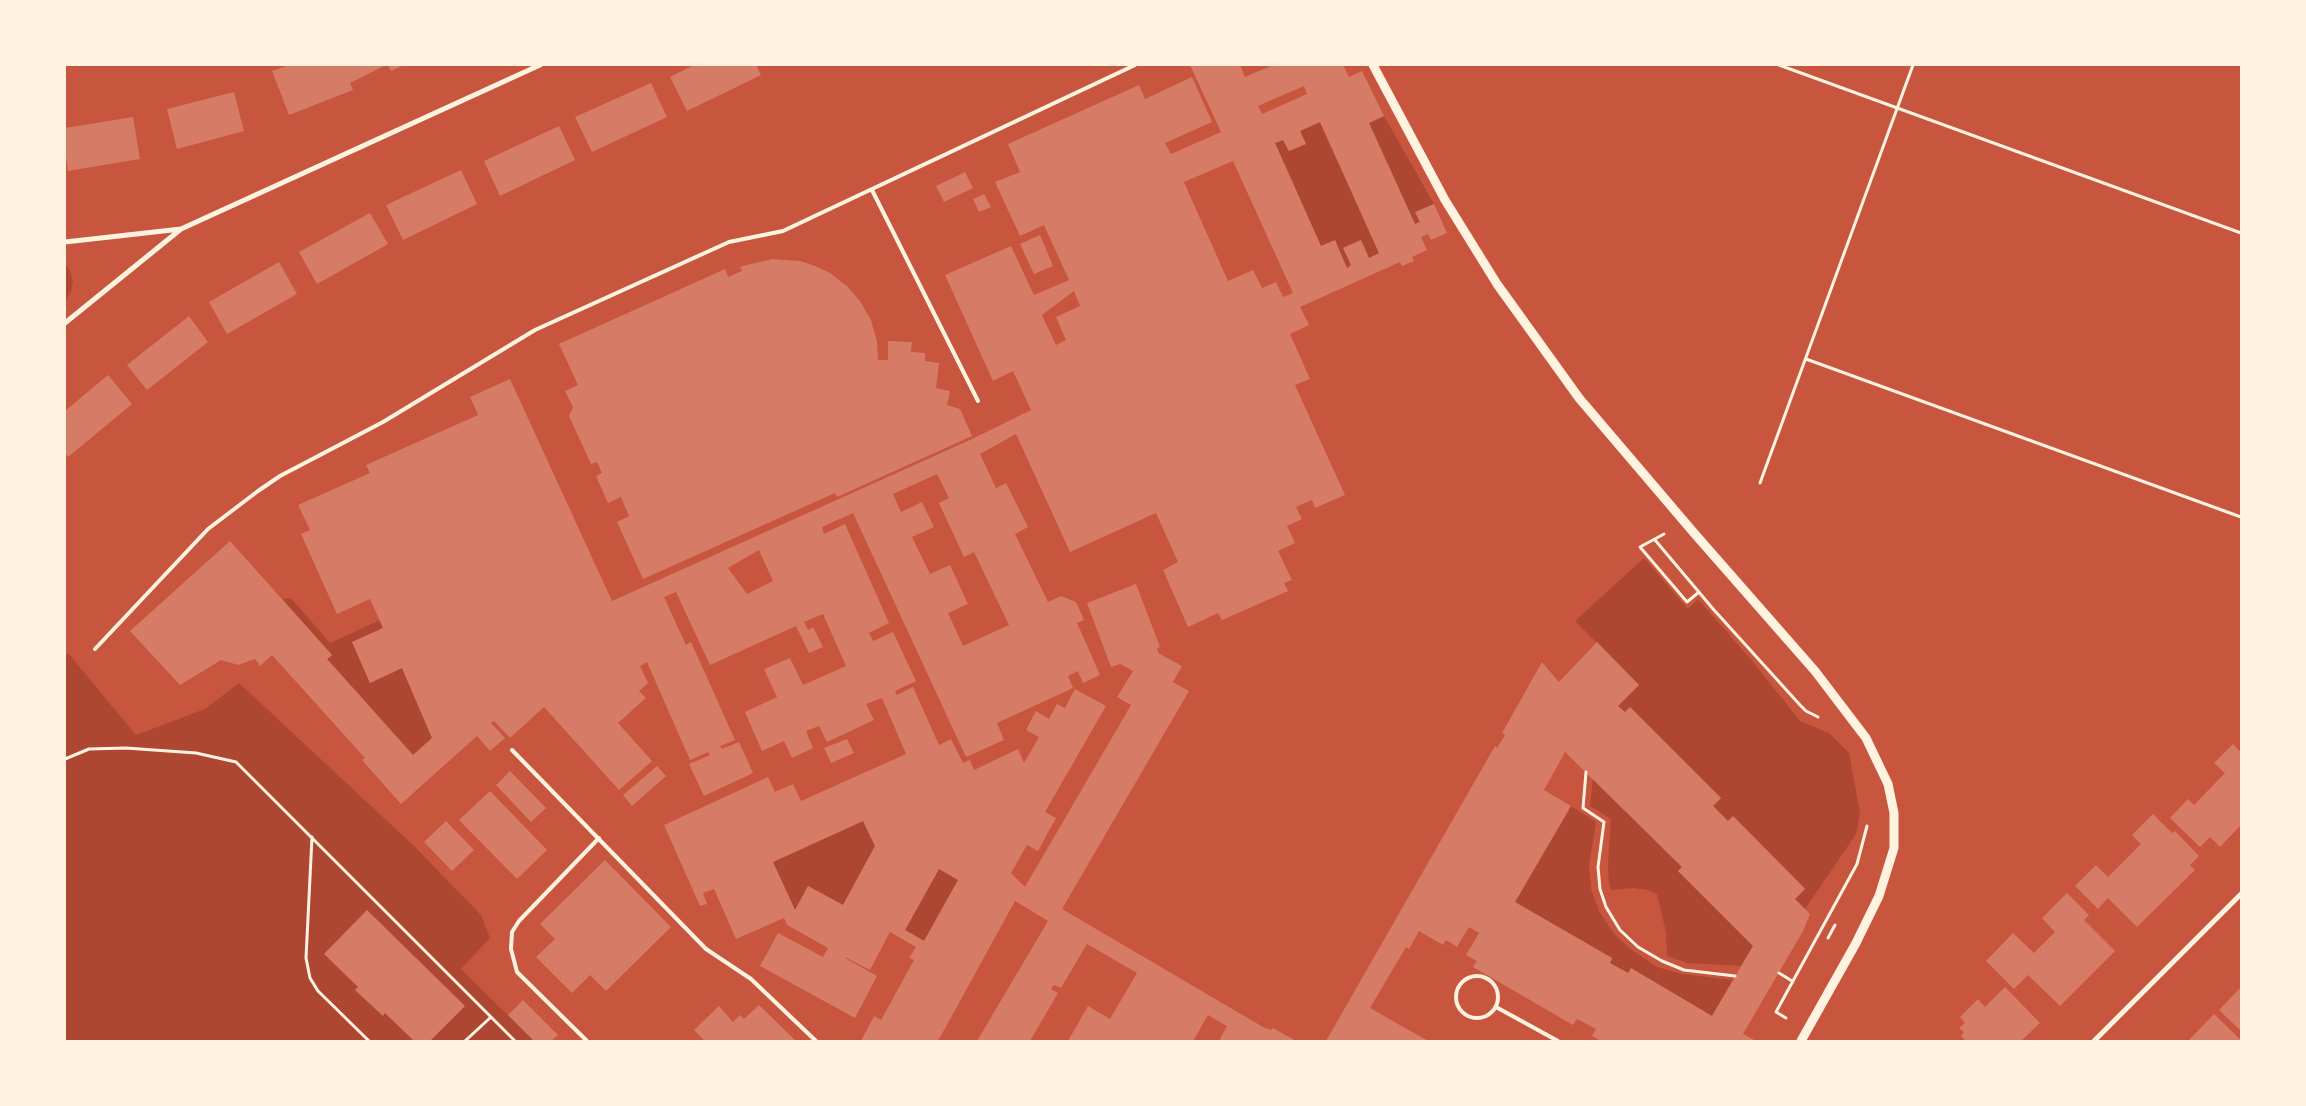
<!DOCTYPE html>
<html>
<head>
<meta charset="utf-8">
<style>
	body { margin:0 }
	#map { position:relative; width:2306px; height:1106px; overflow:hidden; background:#c8553d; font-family:Rubik,sans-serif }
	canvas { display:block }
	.frame { position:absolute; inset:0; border:66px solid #fff3e0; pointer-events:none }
</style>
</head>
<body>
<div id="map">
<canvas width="2306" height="1106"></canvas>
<div class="frame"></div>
</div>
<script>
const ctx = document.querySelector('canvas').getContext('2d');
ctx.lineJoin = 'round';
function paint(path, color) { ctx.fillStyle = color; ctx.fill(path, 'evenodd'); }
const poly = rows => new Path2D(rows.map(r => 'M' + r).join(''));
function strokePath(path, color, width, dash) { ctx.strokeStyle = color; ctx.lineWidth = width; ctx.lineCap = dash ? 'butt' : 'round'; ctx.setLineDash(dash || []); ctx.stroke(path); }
paint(poly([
	[1384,116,1434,204,1416,212,1420,222,1415,224,1369,123],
	[1320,122,1379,253,1369,258,1361,240,1344,247,1351,265,1347,268,1321,246,1275,143,1283,140,1289,151,1305,144,1300,131],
	[65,265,69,268,73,282,71,291,65,302],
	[1644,558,1688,609,1698,599,1753,662,1800,721,1829,733,1849,753,1860,813,1856,834,1805,909,1795,899,1805,888,1733,816,1728,821,1713,806,1721,798,1630,707,1625,712,1618,706,1639,685,1575,621],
	[291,598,330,643,380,620,383,628,352,642,370,683,402,668,432,738,413,755,327,659,332,655,282,599],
	[68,653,136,735,205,709,239,683,414,846,481,915,490,938,461,969,534,1041,65,1041,65,656],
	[1593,779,1682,867,1678,871,1753,946,1741,966,1687,963,1667,956,1666,932,1657,894,1648,890,1633,888,1612,890,1609,885,1608,865,1611,819,1590,806],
	[1571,806,1596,822,1589,865,1591,889,1599,911,1614,934,1632,950,1657,967,1682,974,1733,980,1712,1016,1631,969,1628,973,1610,963,1612,958,1515,902],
	[863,821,875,846,843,905,808,886,795,910,773,862],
	[939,869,958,880,924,941,905,930]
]), '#ae4732');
paint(poly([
	[290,65,386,65,350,83,353,90,289,115,272,71],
	[388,65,404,65,391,71],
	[694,65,756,65,761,75,687,111,670,77],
	[1190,65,1240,65,1245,77,1273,65,1343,65,1349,77,1362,71,1384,116,1369,123,1415,224,1420,222,1415,212,1434,204,1447,233,1431,240,1428,234,1421,237,1427,250,1412,257,1414,261,1402,266,1400,262,1300,307,1309,325,1290,334,1310,379,1295,385,1345,495,1315,508,1312,500,1296,507,1302,519,1287,526,1295,543,1278,551,1292,580,1284,583,1288,591,1222,620,1218,613,1188,627,1163,570,1178,562,1156,513,1070,552,1016,434,980,454,996,488,1006,483,1028,527,1015,534,1048,602,1061,596,1076,602,1084,620,1077,623,1100,675,1083,683,1078,671,1068,676,1073,688,997,723,1004,740,966,757,853,513,822,527,824,534,845,524,889,623,869,633,873,641,893,632,916,681,895,691,897,695,913,687,939,745,951,739,963,763,970,760,974,770,1018,749,1024,763,1039,737,1026,730,1036,711,1049,719,1057,704,1065,708,1075,689,1106,706,1045,812,1056,818,1038,851,1027,845,1011,873,1025,887,1131,705,1117,697,1133,671,1120,664,1111,667,1087,603,1136,584,1160,647,1157,648,1158,653,1182,666,1173,682,1189,691,1062,909,1263,1027,1271,1030,1273,1028,1296,1041,1219,1041,1227,1026,1208,1015,1193,1041,1068,1041,1088,1006,1110,1019,1137,973,1087,944,1061,988,1054,985,1051,989,1058,993,1030,1041,977,1041,1048,921,1015,901,938,1041,861,1041,874,1016,881,1020,914,960,909,958,916,947,890,932,870,970,845,957,845,958,877,976,855,1018,760,966,778,933,823,957,828,948,787,925,784,918,736,939,714,889,703,893,707,904,700,906,664,825,768,777,775,792,793,784,801,801,906,754,882,698,866,704,874,720,827,742,819,726,806,731,813,748,792,758,784,741,762,751,745,712,777,697,764,669,790,658,803,685,846,666,823,614,804,622,808,630,813,627,823,647,809,653,796,626,710,665,676,592,664,597,686,645,691,642,735,740,720,746,722,749,739,742,753,773,704,796,689,764,710,755,708,752,690,760,647,662,640,666,648,683,639,691,646,698,618,723,652,761,619,790,544,707,510,738,494,721,491,723,505,738,490,751,477,736,401,804,362,760,365,758,272,655,260,666,255,659,238,665,221,660,180,685,130,631,230,541,332,655,327,659,413,755,432,738,402,668,370,683,352,642,383,628,370,599,337,614,301,534,310,530,298,505,370,473,366,465,478,415,470,397,510,379,612,601,970,440,1031,410,1013,371,993,381,945,275,1011,246,1034,295,1069,280,1044,225,1020,236,995,182,1020,172,1008,144,1139,85,1145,99,1192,77,1212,122,1165,143,1171,154,1221,132],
	[1304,86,1307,94,1262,114,1258,106],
	[1320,122,1379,253,1369,258,1361,240,1343,248,1351,265,1347,268,1335,240,1321,246,1275,143,1283,140,1289,151,1306,144,1300,131],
	[1233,161,1293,293,1283,297,1276,282,1262,288,1253,270,1228,281,1184,182],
	[1074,291,1080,306,1056,317,1066,340,1056,345,1042,315],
	[937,474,949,498,939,503,964,557,974,552,1009,625,963,646,948,613,968,604,950,565,930,574,912,537,934,527,922,502,901,512,893,494],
	[759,550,773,581,747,594,728,568],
	[863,821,875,846,843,905,808,886,795,910,773,862],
	[939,869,958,880,924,941,905,930],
	[651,83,667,117,592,152,575,117],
	[234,92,244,131,177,149,167,109],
	[133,117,140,159,68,171,65,150,65,128],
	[559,126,575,160,500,196,484,161],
	[461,170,477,204,403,240,386,205],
	[965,172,973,188,944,202,936,186],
	[984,194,991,207,979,212,973,199],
	[370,213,388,244,317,284,299,252],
	[1040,235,1053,266,1034,274,1020,244],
	[772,259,800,261,815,266,830,273,847,286,860,301,871,320,877,341,878,360,888,360,888,341,912,342,911,352,925,353,925,361,939,363,936,388,950,391,947,405,960,409,972,436,837,497,835,493,643,579,617,522,629,516,621,497,608,503,596,476,602,473,597,462,591,464,569,416,573,407,565,391,578,385,559,344,725,269,728,277,742,271,740,267,743,266],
	[279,262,297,294,227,334,209,302],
	[189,316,208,342,147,390,127,365],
	[108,375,132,404,68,457,65,453,65,411],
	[1597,642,1639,685,1618,706,1625,712,1630,707,1721,798,1713,806,1728,821,1733,816,1805,889,1795,899,1810,914,1803,931,1743,1034,1756,1041,1601,1041,1592,1036,1596,1029,1577,1019,1573,1025,1473,967,1477,961,1466,955,1479,933,1469,927,1457,947,1446,940,1443,945,1419,931,1409,949,1406,947,1370,1008,1428,1041,1326,1041,1495,746,1497,748,1505,735,1502,733,1542,662,1559,682],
	[1565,752,1682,867,1678,871,1753,946,1712,1016,1631,968,1628,973,1610,963,1612,958,1515,902,1571,806,1544,790],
	[847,739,854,753,831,763,824,748],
	[2233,744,2241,752,2241,825,2220,847,2210,837,2200,847,2170,818,2188,799,2194,805,2225,773,2214,763],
	[657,766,666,776,632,806,623,795],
	[510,771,546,808,531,822,496,785],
	[490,791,547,850,517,879,459,820],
	[2153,814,2172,833,2175,831,2199,856,2190,865,2195,870,2137,927,2108,898,2098,909,2075,886,2096,865,2108,877,2141,844,2132,835],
	[446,821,474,850,452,871,424,842],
	[605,860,671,927,606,991,590,975,572,993,536,957,555,939,540,924],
	[2067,893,2089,915,2084,920,2115,951,2060,1006,2028,975,2014,989,1986,961,2013,933,2034,953,2055,932,2042,918],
	[367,910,465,1006,430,1041,414,1041,385,1013,383,1016,355,990,358,987,324,954],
	[2005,987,2040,1023,2021,1041,1966,1041,1961,1036,1964,1032,1959,1028,1965,1023,1960,1017,1978,999,1985,1007],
	[2241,987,2241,1031,2219,1010],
	[523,1000,558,1035,551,1041,534,1041,508,1015],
	[759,1005,796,1041,705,1041,694,1030,719,1006,733,1022,740,1015,744,1019],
	[2214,1014,2241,1040,2241,1041,2188,1041]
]), '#d67c66');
strokePath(poly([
	[1779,65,2241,233],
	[1806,359,2241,517],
	[1760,483,1913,65],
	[1664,534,1640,547,1687,602,1699,592],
	[1655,540,1714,610,1800,705,1806,711,1818,717],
	[65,759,89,749,126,748,196,753,236,762,515,1041],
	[1586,772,1583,808,1604,822,1598,867,1600,889,1606,907,1620,930,1638,947,1662,961,1684,970,1735,976],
	[312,837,306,958,310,978,318,991,369,1041],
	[1828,938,1835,925],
	[1779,973,1792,981],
	[1786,1018,1776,1012,1857,864,1867,826],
	[465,1041,491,1017]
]), '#fff3e0', 3);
strokePath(poly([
	[872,190,978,401],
	[95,649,208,529,258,491,280,476,383,422,535,330,729,242,783,231,1135,65],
	[512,750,706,949,751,979,816,1041],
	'1456 997a21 21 0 1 1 42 0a21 21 0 1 1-42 0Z',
	[1496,1007,1558,1041],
	[587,1041,517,972,511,949,512,932,519,921,599,838]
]), '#fff3e0', 4);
strokePath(poly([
	[65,242,181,229,540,65],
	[65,323,181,229],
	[2094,1041,2241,894]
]), '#fff3e0', 5);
strokePath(poly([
	[1373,65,1445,200,1497,284,1579,398,1694,533,1815,671,1866,738,1888,784,1894,813,1894,848,1879,896,1856,943,1801,1041]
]), '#fff3e0', 9);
</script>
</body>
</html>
